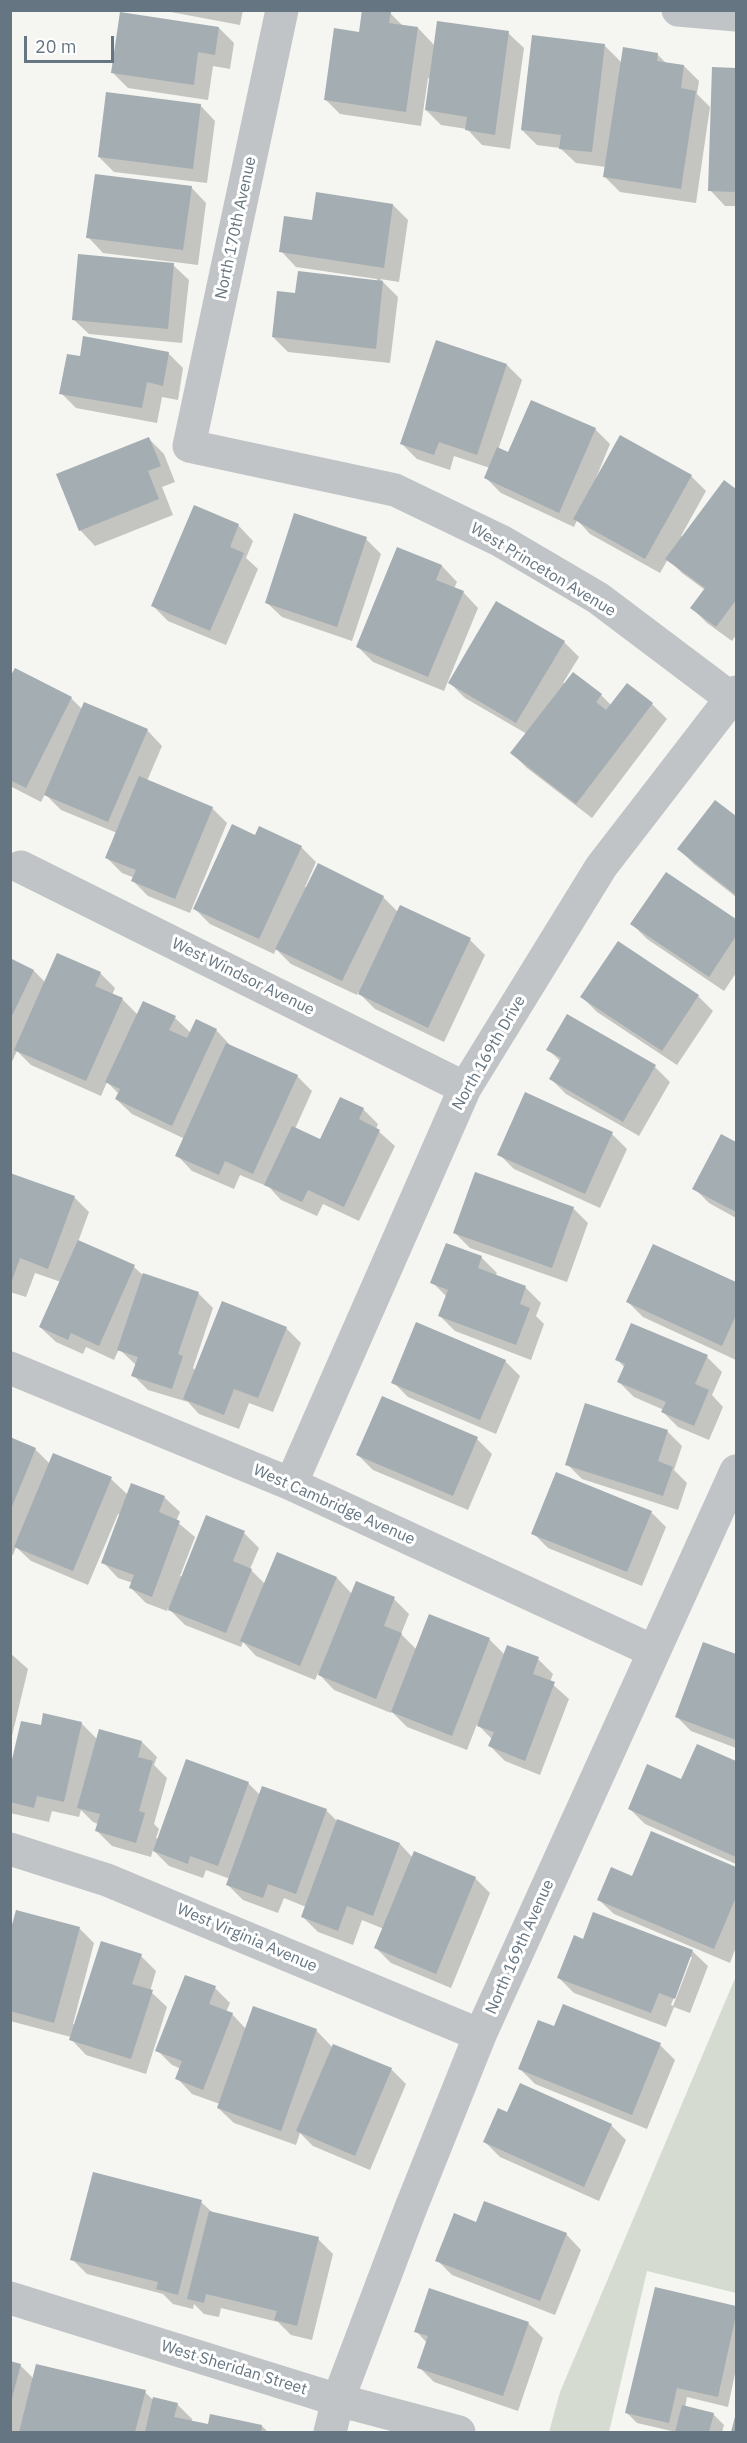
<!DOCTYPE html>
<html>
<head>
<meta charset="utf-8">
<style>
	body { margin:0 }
	#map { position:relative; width:747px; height:2443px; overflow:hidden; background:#f5f5f1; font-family:"IBM Plex Sans",sans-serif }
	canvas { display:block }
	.frame { position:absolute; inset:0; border:12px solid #657581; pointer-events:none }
	.scale { position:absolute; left:24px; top:36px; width:90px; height:27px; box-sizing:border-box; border:3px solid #657581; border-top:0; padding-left:8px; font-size:18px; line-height:21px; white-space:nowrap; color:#657581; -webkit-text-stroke:4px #fff; paint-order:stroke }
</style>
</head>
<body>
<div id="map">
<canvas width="747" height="2443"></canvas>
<div class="frame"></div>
<div class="scale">20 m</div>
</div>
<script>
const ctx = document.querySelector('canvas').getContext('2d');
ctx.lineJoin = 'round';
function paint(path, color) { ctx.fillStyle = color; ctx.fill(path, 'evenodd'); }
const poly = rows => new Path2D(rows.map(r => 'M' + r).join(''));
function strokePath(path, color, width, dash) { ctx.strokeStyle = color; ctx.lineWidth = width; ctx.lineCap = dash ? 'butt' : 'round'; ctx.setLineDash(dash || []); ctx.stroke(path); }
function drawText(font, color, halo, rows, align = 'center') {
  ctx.font = font + ' "IBM Plex Sans",sans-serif'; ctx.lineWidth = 6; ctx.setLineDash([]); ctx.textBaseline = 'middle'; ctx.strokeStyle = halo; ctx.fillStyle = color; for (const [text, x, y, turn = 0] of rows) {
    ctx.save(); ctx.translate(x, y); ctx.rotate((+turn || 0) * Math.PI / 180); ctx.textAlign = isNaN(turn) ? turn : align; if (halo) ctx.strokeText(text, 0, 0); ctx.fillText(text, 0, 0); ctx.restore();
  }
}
paint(poly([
	[736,1976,736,2293,647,2271,609,2432,549,2432,560,2392]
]), '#d6dbd2');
paint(poly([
	[160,10,243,10,240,25],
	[363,10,390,13,403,26,418,28,435,46,508,33,524,48,510,149,482,145,467,129,441,125,426,110,431,79,428,78,421,126,340,114,325,99,360,33],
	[219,28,234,43,230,69,213,66,208,100,128,88,113,73],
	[605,46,622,63,657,54,667,64,684,66,699,81,697,94,710,107,696,203,620,192,604,176,606,167,576,163,560,148,537,145,522,130],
	[714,68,736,69,736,206,725,206,710,190],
	[200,105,215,121,207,183,114,172,99,157],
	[191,187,206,203,198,265,103,253,88,237],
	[393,205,408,220,399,282,380,279,398,297,390,363,288,352,273,337,296,295,377,281,377,279,296,267,281,251,313,222],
	[173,265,189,280,182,343,89,334,73,319],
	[168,353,183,368,178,400,162,397,157,423,76,408,61,393,81,358],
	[507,365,522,380,498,450,509,454,595,429,610,444,596,478,598,479,621,437,691,476,706,491,681,536,683,537,724,482,736,491,736,635,732,641,707,623,692,608,705,590,682,573,668,559,660,573,590,534,577,520,574,527,501,493,486,478,490,468,454,456,450,470,417,459,402,444],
	[149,439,164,454,175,482,162,487,173,515,95,546,80,530],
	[238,525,253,541,246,558,258,569,226,645,168,621,153,606],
	[366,539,381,554,352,641,282,617,266,602],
	[398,549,442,566,457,582,454,588,463,592,478,608,444,691,373,662,358,647],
	[564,642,579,657,563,683,601,695,611,705,627,685,652,704,667,719,592,818,527,768,512,753,527,734,465,698,450,683],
	[15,670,71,698,82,709,147,730,162,746,147,781,212,808,227,823,190,913,148,896,133,881,135,878,122,873,107,858,117,833,61,810,45,794,41,802,10,786,10,680],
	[715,802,736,818,736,897,694,864,679,849],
	[256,837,301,847,316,862,305,887,307,888,319,865,383,897,398,912,470,940,485,955,444,1042,375,1009,358,992,357,995,291,964,276,949,274,954,210,924,195,909],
	[666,874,736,921,736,973,724,991,647,939,632,924],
	[619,943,698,996,713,1011,677,1065,597,1012,582,997],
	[10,960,34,971,45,982,100,973,115,988,112,995,122,999,138,1015,175,1018,191,1033,216,1030,231,1046,297,1076,312,1091,295,1129,320,1141,363,1109,378,1124,376,1129,395,1146,359,1221,323,1204,317,1216,281,1200,269,1187,240,1175,234,1189,192,1171,177,1155,185,1139,132,1114,116,1099,119,1094,107,1082,101,1096,31,1065,17,1051,10,1066],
	[568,1016,655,1067,670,1082,639,1136,566,1094,551,1079,561,1062,548,1049],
	[612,1134,627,1149,600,1208,514,1169,499,1154],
	[721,1136,736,1144,736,1218,709,1203,694,1188],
	[10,1176,74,1197,89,1212,78,1242,134,1267,144,1276,198,1293,213,1308,193,1368,196,1371,286,1328,301,1343,273,1412,249,1403,239,1429,199,1414,188,1402,148,1390,133,1375,136,1365,119,1349,114,1360,86,1347,83,1354,56,1342,40,1327,61,1282,35,1273,26,1297,10,1292],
	[573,1208,588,1223,567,1282,470,1248,455,1233],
	[447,1244,482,1258,497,1273,495,1276,526,1288,541,1303,536,1316,544,1324,531,1360,455,1331,440,1316,447,1297,432,1282],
	[654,1246,736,1284,736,1360,643,1317,628,1302],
	[707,1357,722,1372,712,1395,723,1407,709,1440,678,1427,663,1412,664,1410,634,1397,619,1382,625,1368,617,1359],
	[505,1361,520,1376,496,1434,408,1397,393,1382],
	[382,1398,477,1439,492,1454,468,1510,373,1470,358,1455],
	[667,1431,682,1446,674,1470,687,1483,678,1510,582,1479,567,1464],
	[10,1439,35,1449,50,1464,54,1455,111,1479,128,1495,164,1497,180,1512,176,1521,195,1537,180,1576,183,1577,244,1533,259,1548,250,1569,265,1584,278,1554,337,1578,352,1594,394,1599,409,1614,401,1634,417,1650,430,1616,490,1640,505,1655,538,1659,553,1674,550,1682,569,1699,540,1775,505,1761,490,1746,492,1739,477,1724,467,1750,407,1727,391,1711,391,1713,334,1690,318,1673,315,1680,256,1656,243,1642,241,1647,185,1625,168,1608,167,1611,146,1603,131,1588,133,1583,118,1578,103,1562,121,1515,118,1514,88,1585,31,1561,16,1547,13,1555,10,1554],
	[651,1512,666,1527,642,1586,548,1548,533,1533],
	[704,1643,736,1656,736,1748,691,1731,676,1716],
	[10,1653,28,1669,11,1740,10,1740],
	[44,1715,82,1724,98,1740,142,1742,157,1757,154,1765,167,1778,154,1824,159,1829,156,1838,159,1839,248,1783,260,1795,326,1810,337,1821,400,1844,413,1858,475,1878,490,1893,451,1988,391,1963,376,1948,384,1929,362,1920,353,1945,318,1932,303,1917,306,1907,284,1898,278,1913,243,1900,228,1885,230,1879,206,1870,203,1878,169,1866,153,1850,151,1857,112,1846,97,1831,98,1824,93,1822,81,1810,79,1817,52,1811,49,1822,10,1813,10,1769,42,1727],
	[698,1746,736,1763,736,1864,645,1824,630,1809,682,1781],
	[652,1833,736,1868,736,1947,730,1963,614,1914,598,1899,633,1878],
	[10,1926,13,1928,79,1928,94,1943,73,2024,75,2025,141,1956,156,1971,150,1991,167,2007,146,2074,86,2055,71,2039,71,2037,10,2021],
	[692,1951,708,1966,690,2013,674,2007,666,2027,574,1993,559,1978],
	[689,1957,692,1957,673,2006,671,2005],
	[215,1988,230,2003,226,2012,232,2014,246,2029,316,2030,333,2048,391,2069,406,2084,370,2170,313,2146,300,2133,296,2145,234,2123,218,2108,220,2104,192,2094,177,2078,181,2069,172,2065,157,2050],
	[660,2045,675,2060,647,2129,535,2084,519,2068],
	[508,2114,611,2125,626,2140,599,2201,500,2157,485,2142],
	[201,2202,213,2213,318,2239,333,2254,312,2340,291,2335,278,2322,221,2308,219,2317,204,2314,194,2304,193,2309,173,2304,163,2294,87,2274,72,2259],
	[566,2234,581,2250,555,2315,452,2275,437,2260],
	[656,2288,736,2307,736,2369,728,2407,687,2397,685,2408,713,2414,724,2425,722,2432,676,2432,637,2423,627,2413],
	[528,2323,543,2338,518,2411,434,2382,419,2367,427,2343,416,2331],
	[10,2363,20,2365,34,2379,145,2392,152,2399,177,2404,192,2419,192,2422,209,2426,262,2426,268,2432,10,2432]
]), '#0003');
paint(poly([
	[362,10,391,12,389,23,418,27,406,112,324,100,334,28,359,32],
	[120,12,219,27,215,55,198,52,194,85,111,73],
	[437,21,509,31,495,135,465,130,467,117,425,110],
	[532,35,605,44,592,152,559,149,561,135,521,130],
	[623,47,658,53,657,61,684,65,681,88,696,91,681,189,603,177],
	[712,67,736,68,736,192,708,191],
	[106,92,201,104,193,169,98,157],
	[95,174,192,186,183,250,86,238],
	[316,192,393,204,384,268,279,252,284,216,312,220],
	[78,254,174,263,168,329,72,320],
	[298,271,383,281,376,349,272,337,277,291,295,293],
	[83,336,169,352,163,386,147,382,142,408,59,394,67,354,80,356],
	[436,340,507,364,477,455,439,442,434,455,400,444],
	[531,400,596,428,559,513,484,478,497,447,508,452],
	[620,435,692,475,645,559,573,519],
	[149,437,161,466,148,471,159,499,79,531,56,474],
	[724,480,736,489,736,600,716,627,690,608,705,588,665,559],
	[194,505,239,524,230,547,244,553,210,631,151,606],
	[294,513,367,537,337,627,265,603],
	[397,547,442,565,436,580,464,591,428,677,356,647],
	[496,601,565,641,516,723,448,683],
	[15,668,72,697,26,788,10,780,10,677],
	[573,672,602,694,596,702,606,710,627,683,653,703,576,804,510,753],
	[84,702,148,729,108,822,44,795],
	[139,776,213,807,175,899,131,881,136,870,105,858],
	[715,800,736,816,736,895,677,849],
	[232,824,255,835,259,826,302,846,259,939,193,909],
	[318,863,384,896,342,981,275,949],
	[666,872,736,919,736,936,709,977,630,924],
	[400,905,471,938,428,1028,358,994],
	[618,941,699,995,662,1051,580,997],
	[57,953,101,972,95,986,123,998,86,1081,14,1050],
	[10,958,34,970,10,1020],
	[143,1001,176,1016,169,1030,187,1038,196,1019,217,1029,172,1126,115,1099,120,1089,105,1082],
	[567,1014,656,1065,623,1122,549,1079,561,1058,546,1050],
	[226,1043,298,1075,253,1174,225,1161,219,1175,175,1156],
	[525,1092,613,1132,585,1194,497,1155],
	[340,1097,364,1108,359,1119,380,1130,344,1207,308,1190,302,1202,264,1185,292,1126,320,1139],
	[721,1134,736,1142,736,1212,692,1189],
	[475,1172,574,1207,552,1268,453,1233],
	[10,1173,75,1196,48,1269,20,1258,11,1283],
	[78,1240,135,1265,99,1346,71,1333,68,1340,39,1327],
	[446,1243,482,1256,478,1268,526,1286,520,1304,530,1308,516,1345,438,1316,448,1290,430,1283],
	[653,1244,736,1282,736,1315,722,1346,626,1302],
	[143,1273,199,1292,178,1354,183,1356,172,1389,131,1376,138,1357,117,1350],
	[222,1301,287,1327,258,1398,234,1389,224,1415,183,1399],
	[416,1322,506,1360,480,1420,391,1383],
	[631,1323,708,1355,695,1384,709,1390,694,1426,661,1412,666,1402,617,1382,625,1364,615,1360],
	[382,1396,478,1437,453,1496,356,1455],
	[585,1403,668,1430,658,1461,673,1467,663,1496,565,1465],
	[10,1437,36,1448,11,1509,10,1509],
	[53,1453,112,1477,73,1571,14,1547],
	[556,1472,652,1511,627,1572,531,1534],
	[131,1483,165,1496,159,1512,180,1521,152,1597,129,1588,134,1575,101,1563],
	[206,1515,245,1531,233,1561,252,1569,226,1633,168,1610],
	[277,1552,337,1577,300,1666,240,1641],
	[356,1581,395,1597,384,1626,402,1633,376,1699,318,1675],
	[429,1614,490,1638,452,1736,391,1712],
	[703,1642,736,1654,736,1740,675,1717],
	[507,1645,539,1657,533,1674,555,1682,525,1761,488,1746,494,1732,477,1726],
	[43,1713,82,1722,64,1802,37,1796,34,1808,10,1802,10,1768,21,1721,41,1725],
	[99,1729,142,1741,138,1757,153,1761,139,1811,145,1813,136,1843,95,1831,100,1814,77,1808],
	[697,1744,736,1761,736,1857,628,1809,647,1764,681,1779],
	[186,1759,249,1782,218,1866,190,1856,188,1864,153,1851],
	[262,1786,327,1809,296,1894,268,1884,263,1898,226,1885],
	[337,1819,400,1843,373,1916,347,1906,338,1931,301,1917],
	[651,1831,736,1867,736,1897,714,1949,597,1900,611,1867,632,1876],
	[414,1851,476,1877,436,1974,374,1948],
	[16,1910,80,1927,54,2023,10,2011,10,1932],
	[593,1912,693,1950,675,1999,659,1993,651,2013,557,1978,574,1935,583,1939],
	[101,1941,142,1954,132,1984,153,1990,131,2059,69,2040],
	[185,1975,216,1986,209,2004,233,2013,203,2090,175,2079,182,2061,155,2051],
	[563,2004,661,2043,632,2115,518,2069,538,2020,554,2026],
	[253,2006,317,2029,281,2131,217,2108],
	[333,2044,392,2068,355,2156,296,2131],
	[520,2083,612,2124,584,2187,483,2142,498,2108,507,2112],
	[93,2172,202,2200,178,2295,156,2289,158,2282,70,2260],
	[484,2201,567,2233,540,2301,435,2261,454,2213,476,2222],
	[209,2211,319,2237,297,2326,274,2320,277,2311,206,2294,204,2303,187,2299],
	[655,2287,736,2306,736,2315,718,2397,677,2388,669,2423,625,2413],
	[429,2288,529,2322,503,2396,417,2368,428,2336,414,2332],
	[10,2361,21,2364,11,2402,10,2402],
	[36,2364,146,2390,135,2432,19,2432],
	[153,2397,178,2403,174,2417,208,2424,210,2414,262,2425,261,2432,145,2432],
	[682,2405,714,2413,709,2432,675,2432],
	[736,2413,736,2432,731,2432]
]), '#a4adb2');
strokePath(poly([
	[282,10,189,446,395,490,501,541,598,598,736,702],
	[678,10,736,15],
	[21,867,465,1088],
	[10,1368,291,1484,653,1651],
	[291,1484,465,1088,601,867,736,692],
	[10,1849,107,1880,480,2035],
	[10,2298,338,2400,459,2432],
	[330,2432,338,2400,410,2210,480,2035,736,1471]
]), '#c0c4c7', 33);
drawText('16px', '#657581', '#fff', [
	["North 170th Avenue",236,228,-78],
	["West Princeton Avenue",543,570,31],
	["West Windsor Avenue",243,977,26],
	["North 169th Drive",489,1053,-60],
	["West Cambridge Avenue",334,1505,24],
	["West Virginia Avenue",247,1938,23],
	["North 169th Avenue",520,1947,-66],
	["West Sheridan Street",234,2368,17]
]);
</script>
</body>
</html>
